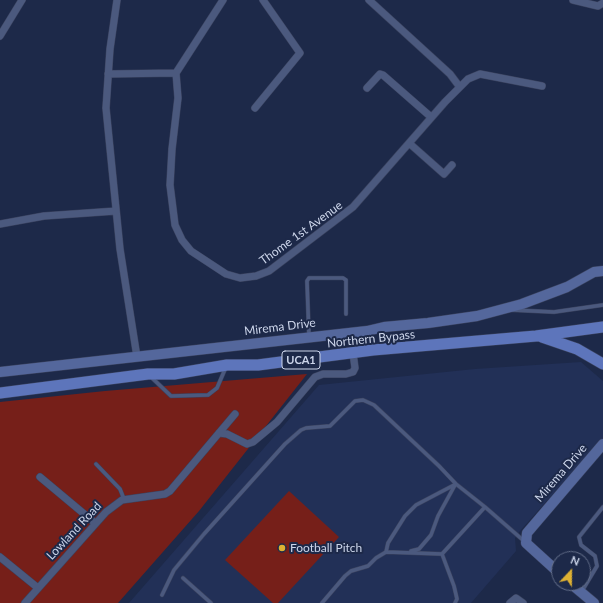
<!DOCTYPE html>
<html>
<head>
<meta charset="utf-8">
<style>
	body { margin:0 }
	#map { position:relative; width:603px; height:603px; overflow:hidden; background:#1d2949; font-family:Lato,sans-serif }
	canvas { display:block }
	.north { position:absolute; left:551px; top:551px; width:40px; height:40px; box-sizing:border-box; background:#1d2949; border:1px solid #636e89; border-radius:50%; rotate:22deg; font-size:11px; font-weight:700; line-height:16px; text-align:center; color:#ccd5ea }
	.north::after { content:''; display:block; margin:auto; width:14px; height:18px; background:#deb133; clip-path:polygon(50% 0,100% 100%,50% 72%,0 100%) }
</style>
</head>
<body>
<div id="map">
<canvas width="603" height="603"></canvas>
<div class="north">N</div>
</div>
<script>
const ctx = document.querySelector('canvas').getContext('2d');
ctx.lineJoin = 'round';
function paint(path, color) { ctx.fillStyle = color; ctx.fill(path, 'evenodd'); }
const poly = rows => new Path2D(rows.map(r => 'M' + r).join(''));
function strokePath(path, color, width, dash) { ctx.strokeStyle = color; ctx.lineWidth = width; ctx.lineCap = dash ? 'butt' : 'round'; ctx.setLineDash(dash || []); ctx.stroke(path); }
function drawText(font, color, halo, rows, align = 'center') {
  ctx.font = font + ' Lato,sans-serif'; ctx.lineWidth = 4; ctx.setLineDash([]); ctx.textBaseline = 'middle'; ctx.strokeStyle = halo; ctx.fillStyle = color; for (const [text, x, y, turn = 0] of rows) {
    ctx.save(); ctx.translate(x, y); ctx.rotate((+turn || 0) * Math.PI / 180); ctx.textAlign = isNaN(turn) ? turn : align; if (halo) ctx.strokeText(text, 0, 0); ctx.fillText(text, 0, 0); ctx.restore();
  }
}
paint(poly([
	[581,362,603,381,603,438,520,531,515,538,516,551,471,603,129,603,319,385,475,369]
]), '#223057');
paint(poly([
	[307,374,199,511,118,603,0,603,0,402,105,391],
	[289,491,339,537,278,603,273,603,225,560]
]), '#761f19');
const lane = poly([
	[512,310,554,312,603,305],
	[309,337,307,281,309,278,343,278,346,280,346,314],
	[150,376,171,396,208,395,217,388,226,367],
	[96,464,120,489,124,499],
	[411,551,419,549,431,535,438,516,455,485],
	[386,552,388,543,405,516,416,505,456,484],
	[442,554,454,586,457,599,455,603],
	[183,578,211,603],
	[582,591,597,566,595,556,581,545,579,537,603,507],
	[162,595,174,570,204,534,285,444,301,430,306,428,330,426,355,401,363,400,374,405,439,466,456,484,485,507,524,541],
	[322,603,345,576,351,571,368,566,376,558,386,552,442,554,485,507]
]);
const street = poly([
	[117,0,110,49,106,108,120,249,137,357],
	[369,0,450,74,459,86],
	[573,0,598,6,603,3],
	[0,36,22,0],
	[176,73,223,0],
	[108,74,176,73,178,98,172,149,170,185,175,225,182,240,191,251,226,274,240,278,256,276,269,271,353,207,445,102,468,79,480,74,542,86],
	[367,88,380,74,383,75,431,117],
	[255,108,300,53,263,0],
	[409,143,444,174,452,165],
	[0,224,44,216,116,211],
	[219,433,227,434,247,444,253,442,277,422,315,377,323,374,346,374,353,372,355,368,353,353],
	[40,477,95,523],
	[0,557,38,588],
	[25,603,106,512,122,500,165,494,170,491,235,414],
	[510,603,516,598,523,603]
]);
const secondary = poly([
	[0,372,367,331,384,327,428,323,477,316,522,304,567,287,594,272,603,271],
	[559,573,526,543,527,533,603,444],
	[570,583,594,603]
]);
const primary = poly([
	[542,337,577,349,603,364],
	[0,393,148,374,174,374,227,365,258,365,373,350,536,336,603,327]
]);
strokePath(lane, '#3b435f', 4.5);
strokePath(street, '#3b435f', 8);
strokePath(secondary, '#3b435f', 11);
strokePath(primary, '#3b435f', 12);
strokePath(lane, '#4b597e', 3.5);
strokePath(street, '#4b597e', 7);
strokePath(secondary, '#54679c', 10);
strokePath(primary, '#5d75bb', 11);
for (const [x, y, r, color] of [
	[282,548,4,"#deb133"]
]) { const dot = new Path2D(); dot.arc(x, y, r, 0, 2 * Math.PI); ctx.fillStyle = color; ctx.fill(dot); strokePath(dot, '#1d2949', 1.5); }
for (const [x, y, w] of [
	[301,360,38]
]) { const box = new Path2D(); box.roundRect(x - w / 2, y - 9, w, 18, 3); ctx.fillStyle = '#1d2949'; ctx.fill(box); strokePath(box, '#ccd5ea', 1); }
drawText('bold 11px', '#ccd5ea', null, [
	["UCA1",301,360]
]);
drawText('12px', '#ccd5ea', '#1d2949', [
	["Thome 1st Avenue",301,233,-36],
	["Mirema Drive",280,327,-7],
	["Northern Bypass",371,339,-6],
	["Mirema Drive",561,473,-49],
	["Lowland Road",74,531,-47]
]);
drawText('12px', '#ccd5ea', '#1d2949', [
	["Football Pitch",290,548]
], 'left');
</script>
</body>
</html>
